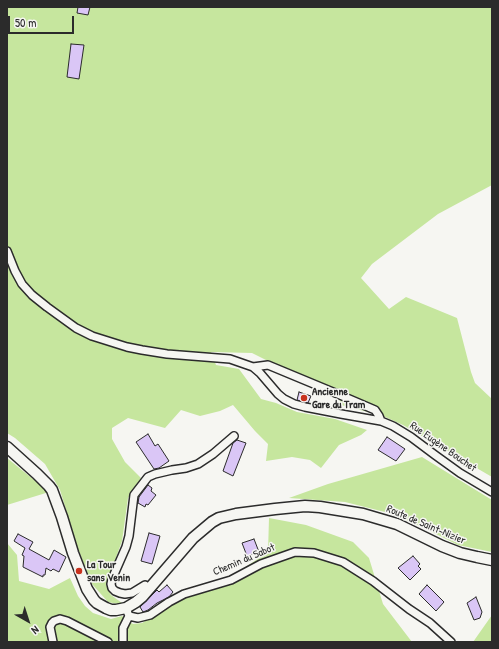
<!DOCTYPE html>
<html>
<head>
<meta charset="utf-8">
<style>
	body { margin:0 }
	#map { position:relative; width:499px; height:649px; overflow:hidden; background:#f6f6f2; font-family:"Patrick Hand",sans-serif }
	canvas { display:block }
	.frame { position:absolute; inset:0; border:8px solid #2b2b2b; pointer-events:none }
	.north { position:absolute; left:8px; top:601px; width:40px; height:40px; -webkit-text-stroke:3px #f6f6f2; paint-order:stroke; rotate:141deg; font-size:11px; font-weight:700; line-height:16px; text-align:center; color:#2b2b2b }
	.north::after { content:''; display:block; margin:auto; width:14px; height:18px; background:#2b2b2b; clip-path:polygon(50% 0,100% 100%,50% 72%,0 100%) }
	.scale { position:absolute; left:8px; top:16px; width:66px; height:18px; box-sizing:border-box; border:2px solid #2b2b2b; border-top:0; padding-left:5px; font-size:12px; line-height:14px; white-space:nowrap; color:#2b2b2b; -webkit-text-stroke:3px #f6f6f2; paint-order:stroke }
</style>
</head>
<body>
<div id="map">
<canvas width="499" height="649"></canvas>
<div class="frame"></div>
<div class="north">N</div>
<div class="scale">50 m</div>
</div>
<script>
const ctx = document.querySelector('canvas').getContext('2d');
ctx.lineJoin = 'round';
function paint(path, color) { ctx.fillStyle = color; ctx.fill(path, 'evenodd'); }
const poly = rows => new Path2D(rows.map(r => 'M' + r).join(''));
function strokePath(path, color, width, dash) { ctx.strokeStyle = color; ctx.lineWidth = width; ctx.lineCap = dash ? 'butt' : 'round'; ctx.setLineDash(dash || []); ctx.stroke(path); }
function drawText(font, color, halo, rows, align = 'center') {
  ctx.font = font + ' "Patrick Hand",sans-serif'; ctx.lineWidth = 3; ctx.setLineDash([]); ctx.textBaseline = 'middle'; ctx.strokeStyle = halo; ctx.fillStyle = color; for (const [text, x, y, turn = 0] of rows) {
    ctx.save(); ctx.translate(x, y); ctx.rotate((+turn || 0) * Math.PI / 180); ctx.textAlign = isNaN(turn) ? turn : align; if (halo) ctx.strokeText(text, 0, 0); ctx.fillText(text, 0, 0); ctx.restore();
  }
}
paint(poly([
	[7,7,492,7,492,185,438,214,372,264,361,278,389,309,406,297,457,318,471,372,475,383,492,399,492,477,403,425,383,416,341,405,337,391,278,366,252,353,211,352,216,365,239,369,261,399,276,403,297,412,335,419,367,430,361,435,339,445,321,468,310,460,292,457,266,461,268,444,255,431,233,405,220,411,200,416,181,410,165,428,128,418,112,428,112,439,125,462,141,478,128,498,122,541,106,585,111,595,122,603,118,604,108,602,92,584,78,549,60,490,45,464,15,438,7,433],
	[422,457,492,500,492,552,458,545,420,526,393,514,345,502,289,498,328,484],
	[7,458,49,492,7,505],
	[269,518,306,525,353,542,369,558,383,604,412,642,7,642,7,543,17,555,19,581,49,589,70,578,78,596,85,606,93,613,111,619,122,616,133,624,142,623,174,603,178,594,229,578,268,552],
	[492,615,492,642,473,642]
]), '#c6e69e');
const building = poly([
	[78,7,90,7,88,15,77,13,78,7],
	[71,44,84,45,79,79,67,77,71,44],
	[299,392,311,396,308,403,297,400,299,392],
	[148,434,155,446,158,444,169,461,159,468,154,469,136,442,148,434],
	[387,437,405,449,396,461,378,450,387,437],
	[237,440,246,443,233,476,223,471,233,443,237,440],
	[148,485,152,488,151,491,156,495,148,505,146,504,145,507,138,503,139,497,148,485],
	[149,533,160,536,152,564,141,561,149,533],
	[18,534,33,542,29,549,49,560,54,550,66,557,59,572,53,569,51,571,46,568,45,575,43,575,43,577,23,567,24,556,22,555,25,548,14,541,18,534],
	[254,539,259,552,247,556,242,543,254,539],
	[413,556,420,564,418,566,421,569,410,580,398,568,413,556],
	[167,585,173,592,169,597,157,603,148,610,143,612,140,607,157,590,159,592,167,585],
	[427,585,444,602,436,611,419,594,427,585],
	[476,597,482,612,480,618,474,620,467,603,476,597]
]);
paint(building, '#dac6f6');
strokePath(building, '#2b2b2b', 1);
const street = poly([
	[7,251,15,271,22,284,32,295,47,307,76,328,92,336,127,347,142,350,167,354,230,359,253,367,260,373,278,394,284,399,294,404,305,407,341,414,381,421,393,426,411,437,435,455,460,473,492,492],
	[253,367,268,365,333,392,375,410,379,416,381,421],
	[150,589,145,585,132,593,125,594,120,593,115,591,112,588,111,584,112,579,126,547,129,536,134,495,148,477,155,474,172,470,186,468,198,464,213,454,234,436],
	[126,608,129,616,138,618,150,615,169,602,184,594,231,580,261,564,295,552,314,553,343,562,373,581,409,609,430,623,451,642],
	[53,642,50,627,52,623,54,621,60,619,67,621,108,642],
	[123,642,123,628,129,616]
]);
const secondary = poly([
	[7,447,37,474,49,486,52,490,62,517,73,553,87,589,94,600,97,603,106,608,111,610,116,610,126,608,136,602,142,597,193,538,212,522,219,518,236,514,275,509,305,506,320,507,363,514,397,524,442,546,460,553,477,557,492,560]
]);
strokePath(street, '#2b2b2b', 10);
strokePath(secondary, '#2b2b2b', 13);
strokePath(street, '#f6f6f2', 7);
strokePath(secondary, '#f6f6f2', 10);
for (const [x, y, r, color] of [
	[304,398,4,"#c8321e"],
	[79,571,4,"#c8321e"]
]) { const dot = new Path2D(); dot.arc(x, y, r, 0, 2 * Math.PI); ctx.fillStyle = color; ctx.fill(dot); strokePath(dot, '#f6f6f2', 1.5); }
drawText('bold 11px', '#2b2b2b', '#f6f6f2', [
	["Ancienne",312,392],
	["Gare du Tram",312,405],
	["La Tour",87,565],
	["sans Venin",87,578]
], 'left');
drawText('11px', '#2b2b2b', '#f6f6f2', [
	["Rue Eugène Bouchet",443,447,35],
	["Route de Saint-Nizier",426,525,23],
	["Chemin du Sabot",244,560,-23]
]);
</script>
</body>
</html>
